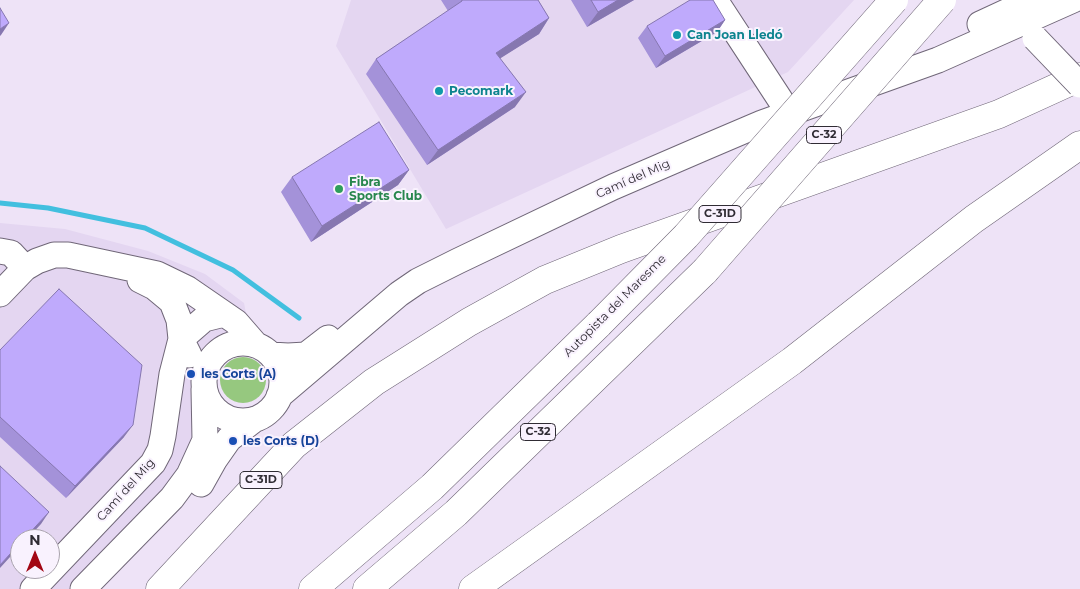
<!DOCTYPE html>
<html>
<head>
<meta charset="utf-8">
<style>
	body { margin:0 }
	#map { position:relative; width:1080px; height:589px; overflow:hidden; background:#eee3f7; font-family:Montserrat,sans-serif }
	canvas { display:block }
	.north { position:absolute; left:10px; top:529px; width:50px; height:50px; box-sizing:border-box; background:#f9f2fe; border:1px solid #a9a3ad; border-radius:50%; rotate:0deg; font-size:14px; font-weight:700; line-height:20px; text-align:center; color:#302c34 }
	.north::after { content:''; display:block; margin:auto; width:18px; height:22px; background:#a20714; clip-path:polygon(50% 0,100% 100%,50% 72%,0 100%) }
</style>
</head>
<body>
<div id="map">
<canvas width="1080" height="589"></canvas>
<div class="north">N</div>
</div>
<script>
const ctx = document.querySelector('canvas').getContext('2d');
ctx.lineJoin = 'round';
function paint(path, color) { ctx.fillStyle = color; ctx.fill(path, 'evenodd'); }
const poly = rows => new Path2D(rows.map(r => 'M' + r).join(''));
function strokePath(path, color, width, dash) { ctx.strokeStyle = color; ctx.lineWidth = width; ctx.lineCap = dash ? 'butt' : 'round'; ctx.setLineDash(dash || []); ctx.stroke(path); }
function drawText(font, color, halo, rows, align = 'center') {
  ctx.font = font + ' Montserrat,sans-serif'; ctx.lineWidth = 4; ctx.setLineDash([]); ctx.textBaseline = 'middle'; ctx.strokeStyle = halo; ctx.fillStyle = color; for (const [text, x, y, turn = 0] of rows) {
    ctx.save(); ctx.translate(x, y); ctx.rotate((+turn || 0) * Math.PI / 180); ctx.textAlign = isNaN(turn) ? turn : align; if (halo) ctx.strokeText(text, 0, 0); ctx.fillText(text, 0, 0); ctx.restore();
  }
}
paint(poly([
	[351,0,854,0,788,72,446,229,336,46],
	[0,223,65,229,148,251,205,274,244,303,248,324,202,355,193,392,197,434,168,489,74,589,0,589],
	[20,539,50,539,50,569,20,569]
]), '#e4d6f1');
paint(poly([
	'220 380a23 23 0 1 1 46 0a23 23 0 1 1-46 0Z'
]), '#96c87f');
strokePath(poly([
	[0,203,48,208,145,228,233,270,299,318]
]), '#42bfdf', 5);
const minor = poly([
	[715,0,783,104],
	[980,24,1032,0],
	[0,251,11,253,25,268],
	[140,280,154,287,172,302,179,320,181,339,189,355],
	[0,294,25,268,37,261,54,255,68,255,157,274,188,289,236,322,256,345],
	[181,339,204,319,224,314],
	'204 382a39 39 0 1 1 78 0a39 39 0 1 1-78 0Z',
	[271,355,288,356,306,355,328,338],
	[279,396,399,294,418,281,458,261,613,187,701,149,762,123,938,60,1073,0],
	[201,484,215,459,229,439,255,419],
	[33,589,153,463,160,450,163,436,172,374,181,339],
	[83,589,172,498,189,475,205,440,204,389]
]);
const highway = poly([
	[160,589,294,445,374,382,469,322,545,280,621,249,999,114,1080,77],
	[313,589,432,487,599,324],
	[367,589,456,513,705,271],
	[473,589,792,361,974,219,1080,145]
]);
strokePath(minor, '#706778', 27);
strokePath(highway, '#706778', 29);
strokePath(minor, '#fff', 25);
strokePath(highway, '#fff', 28);
const minorBridge = poly([
	[1035,38,1080,85]
]);
const highwayBridge = poly([
	[705,271,942,0],
	[599,324,686,236,894,0]
]);
strokePath(minorBridge, '#706778', 27, []);
strokePath(highwayBridge, '#706778', 29, []);
strokePath(minorBridge, '#fff', 25);
strokePath(highwayBridge, '#fff', 28);
paint(poly([
	[441,0,538,0,549,18,539,34,500,58,515,107,427,165,366,74,376,59,448,11],
	[571,0,634,0,587,27],
	[725,20,717,32,656,68,638,38,647,26],
	[409,170,398,185,311,242,281,192,292,177],
	[0,350,124,437,66,498,0,437]
]), '#a492d9');
paint(poly([
	[618,0,634,0,587,27,598,12],
	[549,18,539,34,485,68,496,53],
	[725,20,717,32,656,68,665,56],
	[9,23,1,35,0,36,0,29],
	[526,92,515,107,427,165,438,150],
	[409,170,398,185,311,242,322,226],
	[133,425,124,437,66,498,75,486],
	[49,512,41,524,27,539,24,539],
	[20,543,20,546,0,568,0,565]
]), '#8677b0');
const building = poly([
	[462,0,538,0,549,18,496,53,526,92,438,150,376,59,462,1,462,0],
	[591,0,618,0,598,12,591,0],
	[690,0,713,0,725,20,665,56,647,26,690,0],
	[0,8,9,23,0,29,0,8],
	[379,122,409,170,322,226,292,177,379,122],
	[59,289,142,365,133,425,75,486,0,417,0,350,59,289],
	[0,466,49,512,24,539,20,539,20,543,0,565,0,466]
]);
paint(building, '#bfaafc');
strokePath(building, '#8677b0', 1);
for (const [x, y, r, color] of [
	[677,35,5,"#0f9aa8"],
	[439,91,5,"#0f9aa8"],
	[339,189,5,"#2e9e5b"],
	[191,374,5,"#1a4fb4"],
	[233,441,5,"#1a4fb4"]
]) { const dot = new Path2D(); dot.arc(x, y, r, 0, 2 * Math.PI); ctx.fillStyle = color; ctx.fill(dot); strokePath(dot, '#f9f2fe', 2); }
for (const [x, y, w] of [
	[824,135,35],
	[720,214,42],
	[538,432,35],
	[261,480,42]
]) { const box = new Path2D(); box.roundRect(x - w / 2, y - 8.5, w, 17, 4); ctx.fillStyle = '#f9f2fe'; ctx.fill(box); strokePath(box, '#302c34', 1); }
drawText('bold 11px', '#302c34', null, [
	["C-32",824,135],
	["C-31D",720,214],
	["C-32",538,432],
	["C-31D",261,480]
]);
drawText('bold 12px', '#0d838f', '#f9f2fe', [
	["Can Joan Lledó",687,35],
	["Pecomark",449,91]
], 'left');
drawText('12px', '#302c34', '#f9f2fe', [
	["Camí del Mig",633,179,-24],
	["Autopista del Maresme",615,306,-45],
	["Camí del Mig",126,490,-48]
]);
drawText('bold 12px', '#27864d', '#f9f2fe', [
	["Fibra",349,182],
	["Sports Club",349,196]
], 'left');
drawText('bold 12px', '#164399', '#f9f2fe', [
	["les Corts (A)",201,374],
	["les Corts (D)",243,441]
], 'left');
</script>
</body>
</html>
